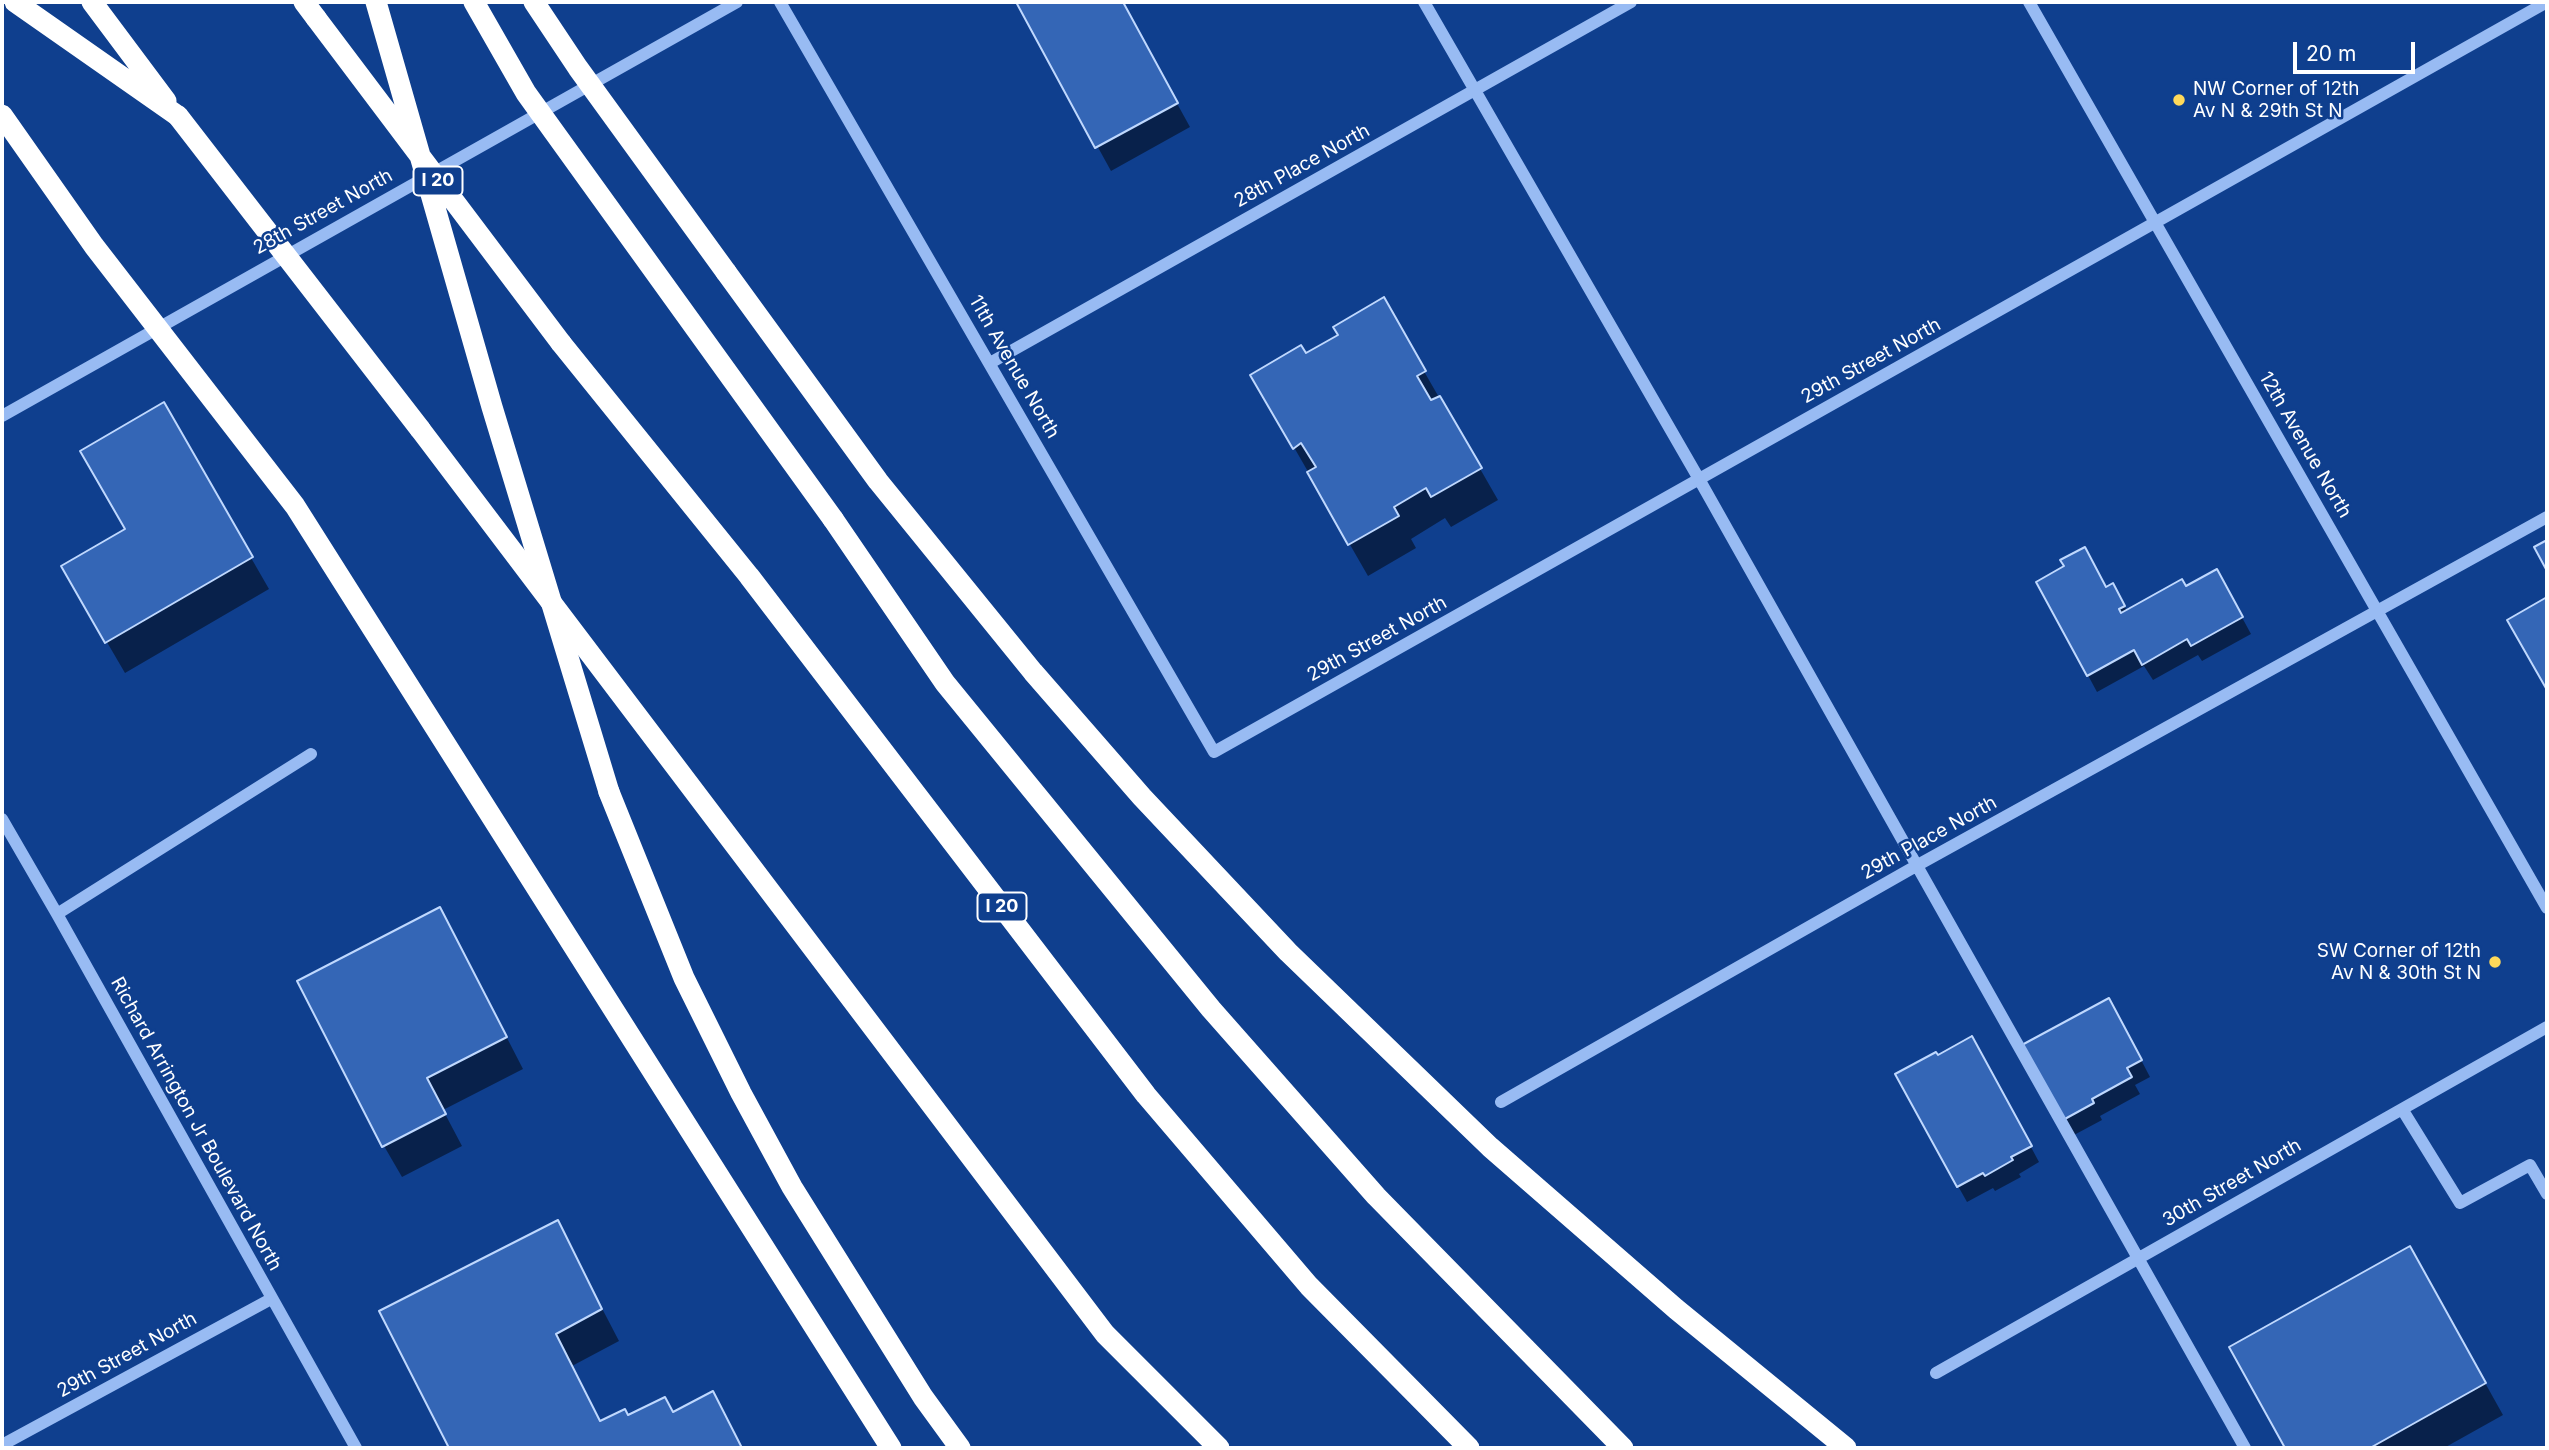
<!DOCTYPE html>
<html>
<head>
<meta charset="utf-8">
<style>
	body { margin:0 }
	#map { position:relative; width:2549px; height:1450px; overflow:hidden; background:#0f3f8e; font-family:Inter,sans-serif }
	canvas { display:block }
	.frame { position:absolute; inset:0; border:4px solid #fff; pointer-events:none }
	.scale { position:absolute; left:2293px; top:42px; width:122px; height:32px; box-sizing:border-box; border:4px solid #fff; border-top:0; padding-left:9px; font-size:21px; line-height:24px; white-space:nowrap; color:#fff; -webkit-text-stroke:5px #0f3f8e; paint-order:stroke }
</style>
</head>
<body>
<div id="map">
<canvas width="2549" height="1450"></canvas>
<div class="frame"></div>
<div class="scale">20 m</div>
</div>
<script>
const ctx = document.querySelector('canvas').getContext('2d');
ctx.lineJoin = 'round';
function paint(path, color) { ctx.fillStyle = color; ctx.fill(path, 'evenodd'); }
const poly = rows => new Path2D(rows.map(r => 'M' + r).join(''));
function strokePath(path, color, width, dash) { ctx.strokeStyle = color; ctx.lineWidth = width; ctx.lineCap = dash ? 'butt' : 'round'; ctx.setLineDash(dash || []); ctx.stroke(path); }
function drawText(font, color, halo, rows, align = 'center') {
  ctx.font = font + ' Inter,sans-serif'; ctx.lineWidth = 5; ctx.setLineDash([]); ctx.textBaseline = 'middle'; ctx.strokeStyle = halo; ctx.fillStyle = color; for (const [text, x, y, turn = 0] of rows) {
    ctx.save(); ctx.translate(x, y); ctx.rotate((+turn || 0) * Math.PI / 180); ctx.textAlign = isNaN(turn) ? turn : align; if (halo) ctx.strokeText(text, 0, 0); ctx.fillText(text, 0, 0); ctx.restore();
  }
}
paint(poly([
	[1018,2,1121,2,1190,127,1111,171],
	[1383,300,1498,500,1451,527,1445,518,1411,539,1416,548,1368,576,1253,376,1306,356,1340,335],
	[163,405,269,589,125,673,63,567,127,529],
	[2038,583,2106,589,2113,585,2127,611,2186,589,2226,588,2251,634,2202,661,2198,655,2153,680,2144,666,2097,692],
	[457,941,523,1069,443,1110,462,1146,402,1177,384,1146],
	[2118,1016,2150,1077,2135,1085,2140,1094,2100,1116,2102,1120,2074,1135,2055,1108],
	[1981,1054,2039,1162,2019,1174,2021,1177,1995,1191,1993,1188,1967,1202,1958,1186],
	[557,1222,619,1341,572,1366,601,1423,628,1417,673,1414,730,1425,742,1448,451,1448,382,1312],
	[2427,1279,2503,1415,2444,1448,2287,1448,2231,1348]
]), '#0007');
const building = poly([
	[1016,2,1123,2,1178,103,1095,148,1016,2],
	[1384,297,1426,371,1417,376,1431,400,1440,396,1482,468,1431,497,1426,488,1394,507,1399,516,1348,545,1307,472,1316,467,1301,443,1293,449,1250,375,1301,345,1306,353,1338,335,1333,327,1384,297],
	[164,402,253,557,105,643,61,566,125,529,80,451,164,402],
	[2547,540,2547,571,2534,547,2547,540],
	[2085,547,2106,587,2113,583,2125,606,2119,609,2121,613,2182,579,2186,586,2217,569,2243,617,2191,646,2187,639,2142,665,2134,650,2087,676,2036,582,2064,566,2060,560,2085,547],
	[2547,597,2547,690,2507,620,2547,597],
	[440,907,507,1037,427,1078,446,1114,382,1147,297,981,440,907],
	[2109,998,2142,1060,2127,1068,2132,1077,2092,1099,2094,1103,2063,1120,2020,1046,2109,998],
	[1972,1036,2032,1146,2011,1157,2013,1160,1985,1176,1983,1173,1957,1187,1895,1074,1936,1052,1938,1055,1972,1036],
	[558,1220,602,1309,556,1334,600,1421,625,1409,628,1415,665,1397,673,1412,713,1391,742,1448,449,1448,379,1311,558,1220],
	[2410,1246,2486,1383,2370,1448,2285,1448,2229,1347,2410,1246]
]);
paint(building, '#3466b6');
strokePath(building, '#bfd8fe', 2);
strokePath(poly([
	[780,2,1214,752,2547,2],
	[1424,2,1699,479,2245,1448],
	[2029,2,2547,908],
	[990,363,1631,2],
	[2,416,737,2],
	[2,819,57,914,356,1448],
	[57,914,311,754],
	[1501,1102,1916,866,2547,517],
	[2402,1109,2460,1203,2530,1165,2547,1194],
	[1936,1373,2547,1027],
	[2,1445,271,1299]
]), '#98bbf3', 12);
strokePath(poly([
	[15,2,178,116],
	[92,2,166,101],
	[304,2,316,18],
	[726,272,878,481,1033,672,1142,797,1288,952,1490,1147,1676,1309,1846,1448],
	[561,343,749,576,1146,1095,1309,1286,1469,1448],
	[420,429,1105,1334,1219,1448],
	[833,519,945,683,1211,1009,1376,1196,1623,1448],
	[609,792,684,978,741,1093,792,1187,923,1397,960,1448]
]), '#fff', 21);
strokePath(poly([
	[376,2,492,407,609,792],
	[474,2,526,93,833,519],
	[534,2,578,68,726,272],
	[316,18,561,343],
	[2,115,94,246,295,506,891,1448],
	[178,116,420,429]
]), '#fff', 21);
for (const [x, y, r, color] of [
	[2179,100,7,"#ffd95a"],
	[2495,962,7,"#ffd95a"]
]) { const dot = new Path2D(); dot.arc(x, y, r, 0, 2 * Math.PI); ctx.fillStyle = color; ctx.fill(dot); strokePath(dot, '#0f3f8e', 2.5); }
for (const [x, y, w] of [
	[438,181,49],
	[1002,907,49]
]) { const box = new Path2D(); box.roundRect(x - w / 2, y - 14.5, w, 29, 5); ctx.fillStyle = '#0f3f8e'; ctx.fill(box); strokePath(box, '#fff', 2); }
drawText('bold 18px', '#fff', null, [
	["I 20",438,181],
	["I 20",1002,907]
]);
drawText('19px', '#fff', '#0f3f8e', [
	["NW Corner of 12th",2193,89],
	["Av N & 29th St N",2193,111],
	["SW Corner of 12th",2481,951,"right"],
	["Av N & 30th St N",2481,973,"right"]
], 'left');
drawText('19px', '#fff', '#0f3f8e', [
	["28th Place North",1302,166,-29],
	["28th Street North",323,212,-29],
	["29th Street North",1871,361,-29],
	["11th Avenue North",1014,367,60],
	["12th Avenue North",2305,445,60],
	["29th Street North",1377,639,-29],
	["29th Place North",1929,838,-29],
	["Richard Arrington Jr Boulevard North",196,1124,61],
	["30th Street North",2232,1183,-30],
	["29th Street North",127,1355,-29]
]);
</script>
</body>
</html>
